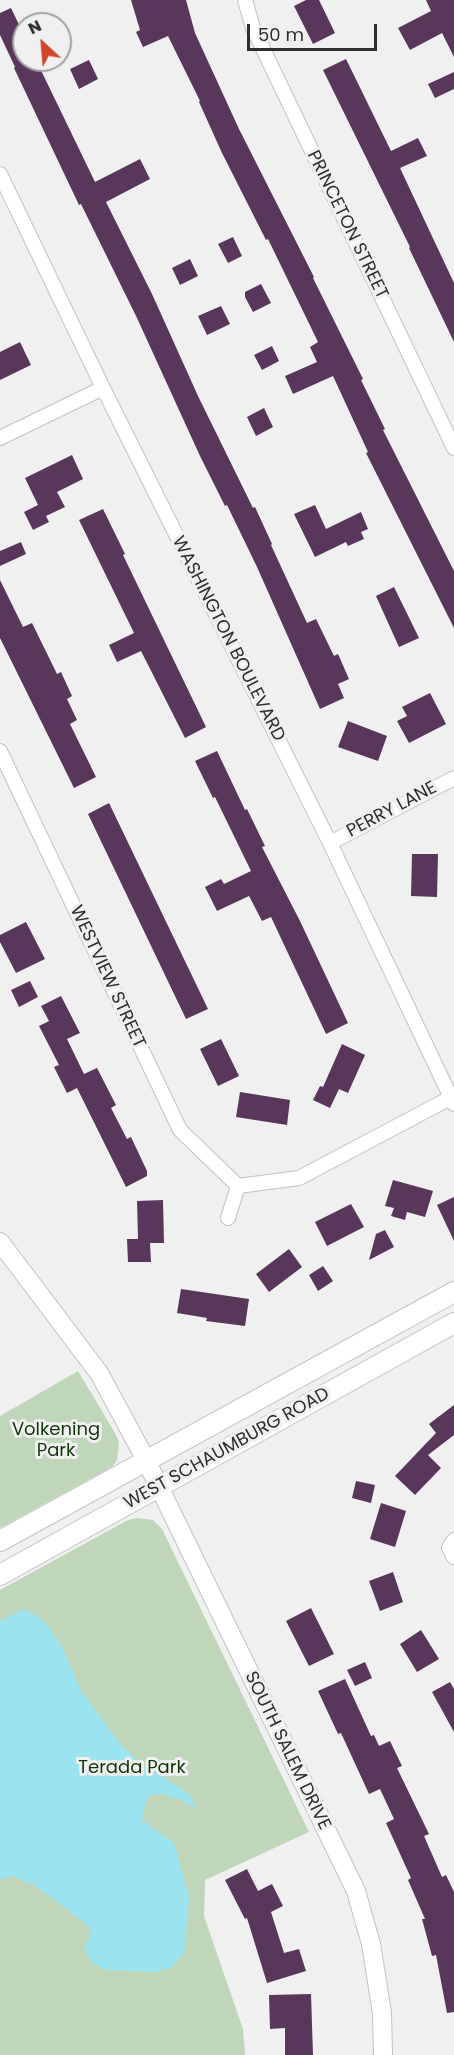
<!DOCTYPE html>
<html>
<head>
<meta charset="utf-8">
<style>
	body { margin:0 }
	#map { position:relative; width:454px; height:2055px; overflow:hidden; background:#f0f0f1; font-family:Poppins,sans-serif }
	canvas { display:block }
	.north { position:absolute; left:12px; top:12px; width:60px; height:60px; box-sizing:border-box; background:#f0f0f1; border:2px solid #a2a2a3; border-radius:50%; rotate:334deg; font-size:16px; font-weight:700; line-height:24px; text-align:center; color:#2e2e2f }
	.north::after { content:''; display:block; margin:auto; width:21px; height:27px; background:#d1462b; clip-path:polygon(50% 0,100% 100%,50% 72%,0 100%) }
	.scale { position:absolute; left:247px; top:24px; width:130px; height:27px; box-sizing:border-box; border:3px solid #2e2e2f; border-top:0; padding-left:8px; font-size:18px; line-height:21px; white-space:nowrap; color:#2e2e2f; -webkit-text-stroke:4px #f0f0f1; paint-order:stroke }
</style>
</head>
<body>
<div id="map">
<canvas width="454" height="2055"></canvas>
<div class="north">N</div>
<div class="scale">50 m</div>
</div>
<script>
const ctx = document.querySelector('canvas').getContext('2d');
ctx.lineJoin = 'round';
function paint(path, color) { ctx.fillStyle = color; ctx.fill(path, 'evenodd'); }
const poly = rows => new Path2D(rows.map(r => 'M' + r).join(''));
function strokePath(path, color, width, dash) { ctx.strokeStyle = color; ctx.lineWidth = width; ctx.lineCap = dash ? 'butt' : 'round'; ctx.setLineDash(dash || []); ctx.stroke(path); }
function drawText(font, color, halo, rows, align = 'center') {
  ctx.font = font + ' Poppins,sans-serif'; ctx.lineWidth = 6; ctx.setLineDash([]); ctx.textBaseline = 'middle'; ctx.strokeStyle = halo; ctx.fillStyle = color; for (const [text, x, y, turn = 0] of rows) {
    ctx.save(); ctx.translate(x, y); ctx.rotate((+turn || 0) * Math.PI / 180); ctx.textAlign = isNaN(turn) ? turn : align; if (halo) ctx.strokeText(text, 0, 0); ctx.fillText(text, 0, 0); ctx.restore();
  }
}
paint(poly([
	[78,1371,115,1433,119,1442,117,1460,112,1467,0,1528,0,1416],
	[136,1518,153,1520,162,1529,309,1832,205,1880,204,1916,243,2029,245,2055,0,2055,0,1590,126,1521]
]), '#bfd6ba');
paint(poly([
	[25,1609,45,1622,62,1647,80,1689,120,1744,142,1765,162,1776,190,1795,197,1809,177,1798,157,1793,148,1797,143,1812,142,1820,174,1843,189,1898,184,1953,172,1967,156,1972,106,1970,92,1963,86,1953,86,1943,91,1935,88,1925,36,1886,13,1876,3,1879,0,1877,0,1621]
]), '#9be3ef');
paint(poly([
	[131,0,186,0,195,33,239,129,314,277,313,278,363,379,361,380,385,429,383,430,454,571,454,628,366,453,368,452,333,376,293,394,285,376,317,362,310,347,318,342,268,239,266,240,222,153,199,102,200,101,168,36,143,47,136,32,140,30],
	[306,0,319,0,335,33,313,44,294,6],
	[426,0,454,0,454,57,442,33,410,50,398,28,431,11],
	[11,8,24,35,24,60,36,60,95,182,140,159,150,179,106,202,152,294,198,396,253,508,255,507,272,544,271,545,307,623,316,619,334,656,338,654,349,679,338,684,344,698,320,709,257,567,227,505,225,506,200,456,137,318,81,204,79,205,14,68,15,67,0,35,0,13],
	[346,59,391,151,418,138,427,156,400,168,454,283,454,342,409,248,410,247,323,70],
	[89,60,98,79,79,89,70,69],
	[454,72,454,89,435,98,428,84],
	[233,237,242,256,228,263,218,244],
	[190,259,198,276,180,285,172,268],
	[261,284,271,303,253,312,245,297,245,292],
	[221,306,230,324,207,335,198,316],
	[20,342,31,365,0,380,0,352],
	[272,346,279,361,262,370,254,355],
	[264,408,273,427,256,436,247,417],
	[72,455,83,479,57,492,65,507,46,516,49,522,33,530,24,512,38,505,25,478],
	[315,505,326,529,361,512,368,529,361,532,364,539,348,546,346,542,315,557,294,514],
	[103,509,125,554,123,555,206,727,185,738,141,651,117,662,109,645,134,633,79,520],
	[21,542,26,554,0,566,0,551],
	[0,580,23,627,32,623,57,674,61,672,72,696,67,699,77,720,70,724,96,777,74,788,0,638],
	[394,587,419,638,399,647,376,596],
	[430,693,446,724,409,743,397,721,407,716,402,707],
	[348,721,387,736,378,761,338,747],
	[217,751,245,810,247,809,265,846,262,847,300,921,348,1023,326,1034,271,917,262,921,249,896,217,911,205,887,221,879,224,884,251,871,215,797,213,798,195,761],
	[109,803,208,1009,186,1019,88,814],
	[412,854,438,854,437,897,411,896],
	[26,922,45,959,16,973,0,942,0,935],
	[30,981,38,997,19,1007,11,990],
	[61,996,80,1033,67,1039,84,1074,97,1068,116,1105,111,1108,127,1139,131,1137,147,1171,147,1176,126,1187,77,1088,67,1093,54,1067,59,1065,39,1026,49,1021,41,1006],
	[221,1039,239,1076,218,1086,200,1049],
	[342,1044,365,1055,348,1093,339,1089,330,1108,313,1100,320,1086,323,1087],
	[240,1092,290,1100,287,1125,236,1117],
	[393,1180,433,1191,425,1217,407,1212,405,1220,391,1216,394,1208,385,1206],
	[454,1197,454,1241,437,1205],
	[163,1200,164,1243,150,1243,151,1262,128,1262,127,1239,138,1239,137,1201],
	[351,1204,364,1227,327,1246,315,1222],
	[385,1230,394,1247,369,1260,376,1234],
	[289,1249,302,1267,269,1292,256,1274],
	[323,1266,333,1281,318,1291,309,1275],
	[181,1289,249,1299,245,1326,206,1321,207,1318,177,1313],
	[454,1405,454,1435,428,1455,441,1468,415,1495,395,1476,436,1433,429,1424],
	[356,1481,375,1485,371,1503,352,1498],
	[381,1503,406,1511,395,1547,370,1539],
	[393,1572,403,1602,380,1611,369,1581],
	[311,1608,334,1654,309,1666,286,1621],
	[421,1630,439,1659,417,1672,400,1644],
	[365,1662,372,1678,355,1686,347,1670],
	[345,1679,371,1736,374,1735,379,1746,390,1741,402,1766,397,1768,429,1834,424,1836,442,1877,446,1875,454,1892,454,2012,447,2013,436,1955,432,1956,422,1919,425,1919,408,1880,411,1878,386,1823,394,1819,380,1789,369,1794,341,1733,338,1734,318,1691],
	[450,1682,454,1689,454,1732,432,1692],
	[247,1869,258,1891,272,1884,283,1906,271,1912,284,1953,299,1949,306,1971,267,1983,247,1918,245,1919,225,1880],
	[311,1994,313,2055,285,2055,285,2028,270,2029,269,1995]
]), '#58375b');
const minor = poly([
	[245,0,253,28,454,448],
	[0,174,103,388,330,843,454,1104],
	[0,438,103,388],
	[0,751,180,1130,238,1186,228,1218],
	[330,843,454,778],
	[238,1186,299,1178,454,1096],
	[454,1540,449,1548,454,1557]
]);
const tertiary = poly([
	[0,1242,99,1373,146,1460,356,1891,371,1944,382,2013,383,2055]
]);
const secondary = poly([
	[0,1541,454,1292],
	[0,1575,454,1323]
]);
strokePath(minor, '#c2c2c3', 16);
strokePath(tertiary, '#c2c2c3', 20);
strokePath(secondary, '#c2c2c3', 22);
strokePath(minor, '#fff', 14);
strokePath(tertiary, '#fff', 18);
strokePath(secondary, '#fff', 20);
drawText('18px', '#2e2e2f', '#f0f0f1', [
	["PRINCETON STREET",347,225,64],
	["WASHINGTON BOULEVARD",228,639,63],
	["PERRY LANE",392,810,-28],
	["WESTVIEW STREET",107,977,65],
	["WEST SCHAUMBURG ROAD",227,1449,-29],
	["SOUTH SALEM DRIVE",287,1751,64]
]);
drawText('18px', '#113609', '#f0f0f1', [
	["Volkening",56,1430],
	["Park",56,1451],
	["Terada Park",132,1768]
]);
</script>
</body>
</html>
